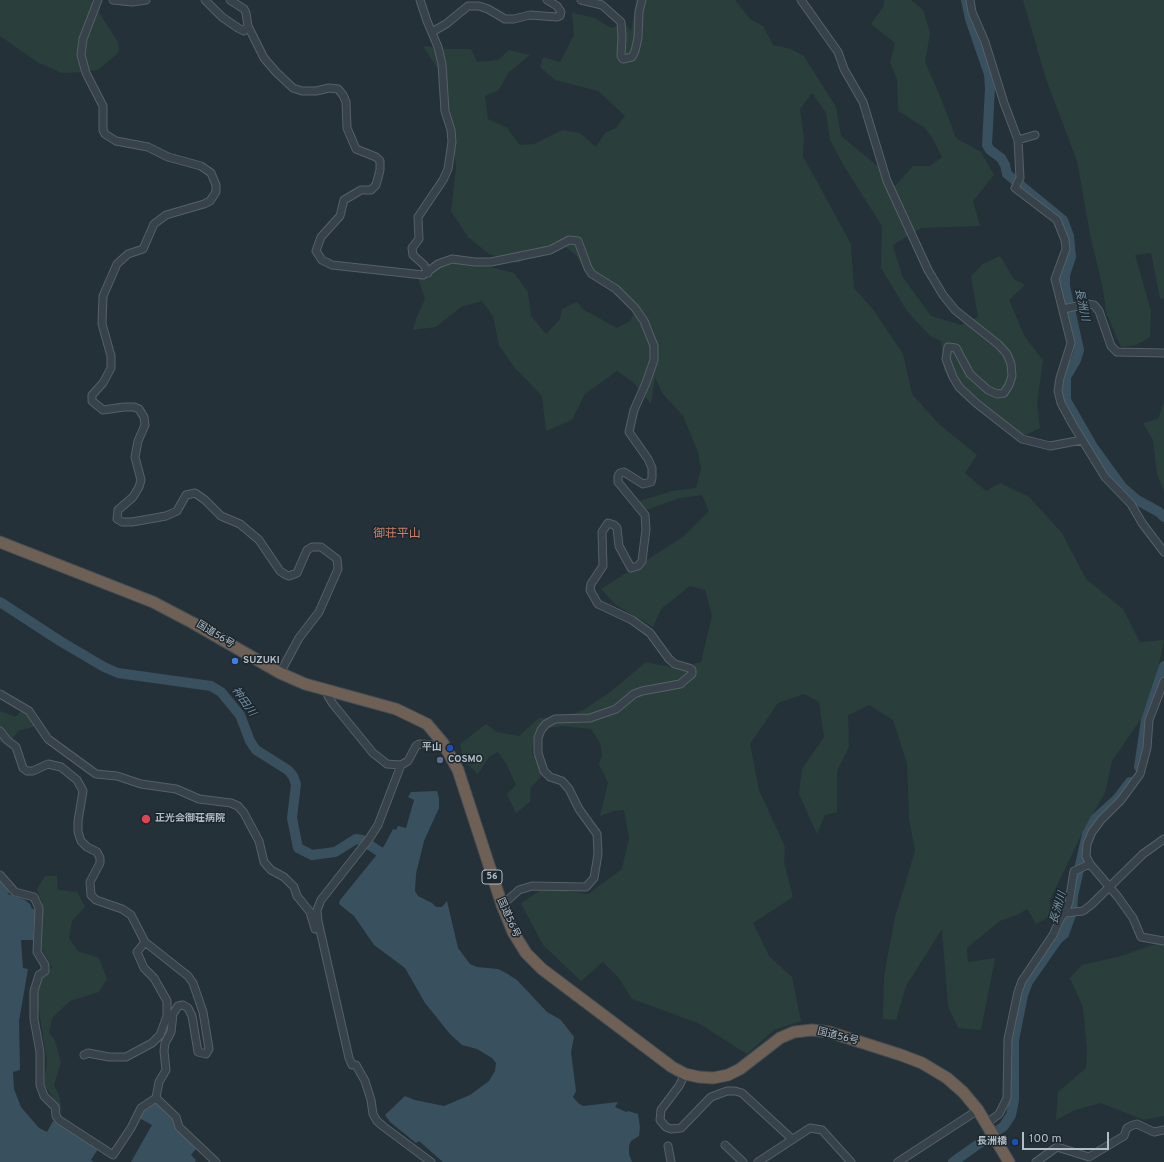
<!DOCTYPE html>
<html>
<head>
<meta charset="utf-8">
<style>
	body { margin:0 }
	#map { position:relative; width:1164px; height:1162px; overflow:hidden; background:#243139; font-family:Overpass,sans-serif }
	canvas { display:block }
	.scale { position:absolute; left:1022px; top:1132px; width:87px; height:18px; box-sizing:border-box; border:2px solid #b3bdc5; border-top:0; padding-left:5px; font-size:12px; line-height:14px; white-space:nowrap; color:#b3bdc5; -webkit-text-stroke:3px #1d272e; paint-order:stroke }
</style>
</head>
<body>
<div id="map">
<canvas width="1164" height="1162"></canvas>
<div class="scale">100 m</div>
</div>
<script>
const ctx = document.querySelector('canvas').getContext('2d');
ctx.lineJoin = 'round';
function paint(path, color) { ctx.fillStyle = color; ctx.fill(path, 'evenodd'); }
const poly = rows => new Path2D(rows.map(r => 'M' + r).join(''));
function strokePath(path, color, width, dash) { ctx.strokeStyle = color; ctx.lineWidth = width; ctx.lineCap = dash ? 'butt' : 'round'; ctx.setLineDash(dash || []); ctx.stroke(path); }
function drawText(font, color, halo, rows, align = 'center') {
  ctx.font = font + ' Overpass,"Noto Sans JP",sans-serif'; ctx.lineWidth = 3; ctx.setLineDash([]); ctx.textBaseline = 'middle'; ctx.strokeStyle = halo; ctx.fillStyle = color; for (const [text, x, y, turn = 0] of rows) {
    ctx.save(); ctx.translate(x, y); ctx.rotate((+turn || 0) * Math.PI / 180); ctx.textAlign = isNaN(turn) ? turn : align; if (halo) ctx.strokeText(text, 0, 0); ctx.fillText(text, 0, 0); ctx.restore();
  }
}
paint(poly([
	[0,0,91,0,118,42,119,52,98,70,82,72,62,73,37,62,0,36],
	[636,0,735,0,750,19,763,26,773,45,791,49,804,56,836,107,841,136,880,168,895,186,913,166,930,166,942,157,933,139,925,128,898,111,897,79,890,62,895,43,871,24,884,6,884,0,911,0,923,10,930,33,925,62,940,96,956,138,981,152,994,175,973,201,980,226,921,228,893,245,902,276,931,316,961,325,978,317,971,276,983,264,1000,256,1014,279,1025,285,1009,300,1025,337,1043,360,1037,404,1040,428,1024,436,992,419,961,396,944,370,941,341,930,336,907,311,881,268,882,226,844,166,830,140,826,113,812,93,800,109,804,139,803,156,851,244,854,288,872,308,903,354,912,394,939,424,977,455,965,473,986,491,1000,483,1029,497,1062,533,1086,579,1123,609,1140,642,1164,640,1157,673,1141,719,1112,761,1105,793,1085,827,1049,902,1057,912,1036,924,1027,909,1017,915,1000,921,967,948,968,962,995,958,981,1030,958,1028,948,1006,942,929,906,986,896,1020,883,1019,884,976,895,917,915,851,909,819,907,763,893,720,869,705,848,715,849,747,837,771,837,812,825,815,817,834,799,794,802,769,824,737,819,702,804,694,778,703,750,744,759,790,785,847,784,862,793,897,753,923,769,956,792,977,801,1021,774,1030,747,1054,698,1023,632,999,618,977,603,962,581,981,543,945,521,903,544,888,588,894,622,869,629,838,624,810,614,811,600,816,608,783,599,764,602,755,600,743,591,729,563,726,548,728,534,738,532,754,542,768,540,778,531,787,530,802,516,813,507,794,516,785,507,765,498,752,489,757,478,774,463,760,460,744,486,724,497,732,519,736,539,718,563,718,583,710,609,693,646,662,676,668,701,662,712,616,705,590,690,586,661,609,653,627,616,605,601,589,683,537,709,511,702,495,680,498,649,509,633,510,640,501,672,491,696,488,701,469,698,452,683,416,663,394,655,378,651,404,632,381,617,371,585,394,572,420,546,431,542,396,514,367,499,345,493,316,482,301,461,307,436,327,413,330,416,319,425,299,418,278,433,268,461,260,514,273,528,292,531,316,546,334,560,319,562,309,577,302,584,310,617,328,630,321,638,305,617,289,587,276,577,256,561,243,518,263,489,254,468,237,451,211,456,168,452,129,441,74,423,46,447,49,471,49,477,62,498,60,509,50,530,55,508,73,499,90,485,96,488,119,507,128,520,145,534,144,562,130,580,133,596,147,605,133,616,128,625,116,598,91,555,80,540,67,543,57,560,62,574,35,572,13,595,18,611,28,625,23,631,31],
	[1023,0,1164,0,1164,299,1160,298,1151,253,1135,255,1151,311,1150,337,1136,345,1121,347,1106,312,1103,289,1090,234,1077,161,1046,79],
	[1164,402,1164,492,1157,474,1153,440,1143,423,1158,419],
	[22,710,36,726,18,731,12,739,0,743,0,711,16,717],
	[45,876,57,876,58,890,77,892,85,907,72,921,69,938,78,951,99,958,107,979,99,992,70,1001,52,1018,49,1033,55,1040,61,1063,54,1085,60,1098,62,1113,44,1084,47,1061,37,999,41,980,52,967,42,950,42,903,37,889],
	[1164,941,1164,1116,1144,1120,1101,1103,1075,1110,1056,1120,1058,1092,1086,1068,1087,1049,1083,1007,1070,978,1082,965,1121,956]
]), '#2a3f3c');
paint(poly([
	[437,791,439,798,439,808,424,841,416,874,415,891,418,896,432,903,436,907,442,907,447,901,458,948,470,964,477,967,498,969,506,973,517,980,547,1012,561,1020,574,1037,571,1052,576,1091,573,1097,578,1103,583,1106,618,1102,615,1107,626,1112,628,1111,638,1114,640,1127,639,1136,631,1141,629,1146,629,1154,632,1162,443,1162,419,1141,416,1143,390,1122,385,1115,405,1096,415,1100,444,1106,470,1095,489,1081,495,1071,496,1063,492,1058,477,1049,462,1045,450,1034,425,1003,405,968,374,945,354,916,339,904,340,900,384,846,393,829,396,830,398,826,406,828,414,800,408,797,411,792],
	[0,880,9,892,8,894,25,900,30,904,32,909,35,909,33,940,21,940,23,968,28,969,19,1021,20,1070,13,1072,14,1089,21,1107,39,1128,47,1132,53,1121,98,1149,91,1160,94,1162,0,1162],
	[153,1102,157,1102,173,1119,176,1128,196,1149,191,1155,196,1160,195,1162,131,1162,152,1125,139,1118,141,1112]
]), '#39505f');
strokePath(poly([
	[966,0,970,19,989,74,990,88,987,145,990,150,1001,158,1005,165,1007,174,1063,220,1069,236,1071,257,1065,275,1065,286,1079,350,1076,360,1066,377,1066,400,1093,447,1122,487,1137,500,1159,512,1164,517],
	[0,602,60,641,104,667,118,673,211,686,221,692,240,715,250,741,256,750,288,770,293,776,296,784,292,818,298,848,312,855,335,852,356,839,362,840,386,856],
	[1139,767,1146,720,1164,666],
	[953,1162,1004,1126,1011,1115,1014,1100,1014,1040,1023,995,1028,982,1058,939,1064,934,1072,912,1073,896,1087,834,1095,819,1117,799,1130,782]
]), '#39505f', 10);
const minor = poly([
	[98,0,83,39,81,55,86,73,103,106,103,130,105,134,116,141,148,147,168,157,201,166,211,173,216,185,216,192,210,201,204,204,166,215,154,224,143,249,128,254,117,264,103,296,102,324,111,356,111,368,103,383,92,395,92,401,103,410,124,407,134,407,139,409,144,417,145,425,138,441,135,457,141,480,139,487,133,497,118,510,117,519,122,522,132,522,166,516,177,511,186,495,195,493,205,500,221,516,240,524,259,540,280,571,286,575,289,576,297,573,307,550,312,547,321,547,337,559,338,569,319,612,299,638,280,673],
	[113,0,132,2,146,0],
	[205,0,222,17,238,28,244,31,248,26],
	[230,0,244,9,246,13,248,26,264,58,276,72,293,88,302,91,316,91,329,88,338,89,343,95,346,102,347,128,356,149,376,157,380,161,380,170,376,185,371,190,361,190,344,200,340,216,321,237,316,251,322,260,332,265,423,275,438,264,452,259,475,262,491,262,550,250,569,240,578,241,588,268,592,274,616,289,635,308,644,321,654,346,654,360,646,383,634,410,629,432,648,459,652,468,652,478,651,482,643,484,624,472,620,473,618,476,618,482,645,515,646,529,642,561,638,566,631,568,619,546,617,528,614,525,608,523,602,532,603,566,591,584,590,590,598,604,632,620,650,633,669,659,675,664,689,668,692,670,692,674,680,684,642,691,634,694,616,709,590,718,555,719,546,724,541,730,538,738,538,753,544,771,550,777,562,781,569,789,579,809,597,834,598,854,594,878,586,887,532,886,519,890,502,905],
	[420,0,427,21,438,47,442,64,445,111,451,130,452,142,448,169,443,180,418,217,419,239,412,248,413,255,424,265,428,273],
	[581,0,602,5,621,22,622,37,621,56,623,59,632,57,635,51,638,38,639,12,642,0],
	[801,0,838,52,844,69,863,102,887,181,928,270,943,295,955,310,999,345,1007,354,1011,364,1012,376,1009,385,1004,393,997,394,988,390,970,374,956,348,948,347,946,359,953,377,959,387,976,403,1022,439,1050,446,1082,440],
	[970,0,972,12,985,42,1004,103,1018,140,1020,178,1015,188,1057,220,1065,240,1066,249,1055,279,1071,343,1060,378,1058,391,1061,403,1073,425,1105,477,1131,504,1142,523,1164,552],
	[432,32,446,24,468,6,479,6,488,9,505,19,514,19,530,15,557,17,560,16,561,12,557,6,547,0],
	[1018,140,1035,135],
	[1063,309,1087,304,1094,305,1099,311,1111,346,1117,352,1164,353],
	[1164,681,1149,720,1147,748,1140,774,1121,800,1101,820,1092,832,1087,844,1086,856,1090,864,1118,897,1133,918,1141,937,1164,941],
	[327,691,328,696,333,704,373,753,387,764,401,765,408,761,416,746,419,744,436,745,443,743],
	[0,694,29,711,48,739,96,774,117,776,141,784,176,789,199,799,231,803,238,806,244,813,259,841,264,862,271,870,284,877,294,887,297,896,310,912,315,929],
	[0,731,7,740,16,747,23,768,27,771,33,771,48,764,61,767,77,780,83,791,78,821,78,832,81,841,87,847,97,852,100,858,100,863,90,882,91,895,96,900,122,909,131,915,145,942,188,976,193,983,203,1012,209,1049,206,1054,198,1052,192,1016,188,1008,183,1005,178,1006,173,1014,171,1032,165,1043,164,1051,166,1070,159,1082,156,1098],
	[401,765,378,825,369,839,321,900,317,910,318,921,349,1058,352,1065,356,1065,365,1081,371,1100,373,1114,377,1121,384,1127,431,1162],
	[0,875,15,892,34,897,39,908,37,952,45,965,45,971,39,975,34,991,34,1019,40,1052,40,1085,44,1096,55,1107,56,1116,59,1120,113,1155,131,1128,141,1108,156,1098],
	[1065,913,1083,911,1091,905,1143,854,1164,839],
	[84,1055,88,1053,109,1057,126,1057,152,1043,160,1035,167,1016,167,1001,154,978,144,968,137,952,145,942],
	[685,1074,679,1086,661,1110,660,1120,666,1127,671,1129,681,1128,711,1097,727,1091,735,1091,742,1093,792,1139],
	[156,1098,176,1117,179,1127,216,1162],
	[987,1123,999,1114,1007,1098,1008,1039,1018,992,1022,981,1053,935,1061,917,1065,913,1069,902,1074,871,1090,864],
	[725,1145,743,1162],
	[668,1146,671,1162],
	[758,1162,810,1128,822,1130,851,1162],
	[898,1162,978,1110],
	[1036,1162,1057,1147,1089,1157,1124,1136,1127,1128,1133,1125,1137,1124,1154,1132,1164,1130]
]);
const highway = poly([
	[0,542,153,602,193,623,280,673,305,684,396,709,427,724,443,743,458,770,502,905,513,932,526,953,542,969,672,1067,685,1074,699,1077,713,1078,728,1075,740,1069,780,1038,794,1032,812,1030,829,1032,901,1055,922,1063,947,1078,963,1092,978,1110,1009,1162]
]);
strokePath(minor, '#566067', 9);
strokePath(highway, '#434d54', 13);
strokePath(minor, '#37424a', 7);
strokePath(highway, '#6f6055', 11);
for (const [x, y, r, color] of [
	[235,661,4,"#3f7fe0"],
	[450,748,4,"#1a4fb4"],
	[440,760,4,"#5c6f8a"],
	[146,819,5,"#e0444e"],
	[1015,1142,4,"#1a4fb4"]
]) { const dot = new Path2D(); dot.arc(x, y, r, 0, 2 * Math.PI); ctx.fillStyle = color; ctx.fill(dot); strokePath(dot, '#1d272e', 1.5); }
for (const [x, y, w] of [
	[492,877,20]
]) { const box = new Path2D(); box.roundRect(x - w / 2, y - 7, w, 14, 3); ctx.fillStyle = '#1d272e'; ctx.fill(box); strokePath(box, '#b3bdc5', 1); }
drawText('bold 9px', '#b3bdc5', null, [
	["56",492,877]
]);
drawText('10px', '#b3bdc5', '#1d272e', [
	["国道56号",215,635,31],
	["国道56号",508,918,66],
	["国道56号",838,1037,14]
]);
drawText('bold 10px', '#b3bdc5', '#1d272e', [
	["SUZUKI",243,661],
	["平山",442,748,"right"],
	["COSMO",448,760],
	["正光会御荘病院",155,819],
	["長洲橋",1007,1142,"right"]
], 'left');
drawText('italic 11px', '#7593a7', '#1d272e', [
	["長洲川",1081,305,78],
	["神田川",243,702,55],
	["長洲川",1059,908,-74]
]);
drawText('12px', '#cc8167', '#1d272e', [
	["御荘平山",397,535]
]);
</script>
</body>
</html>
